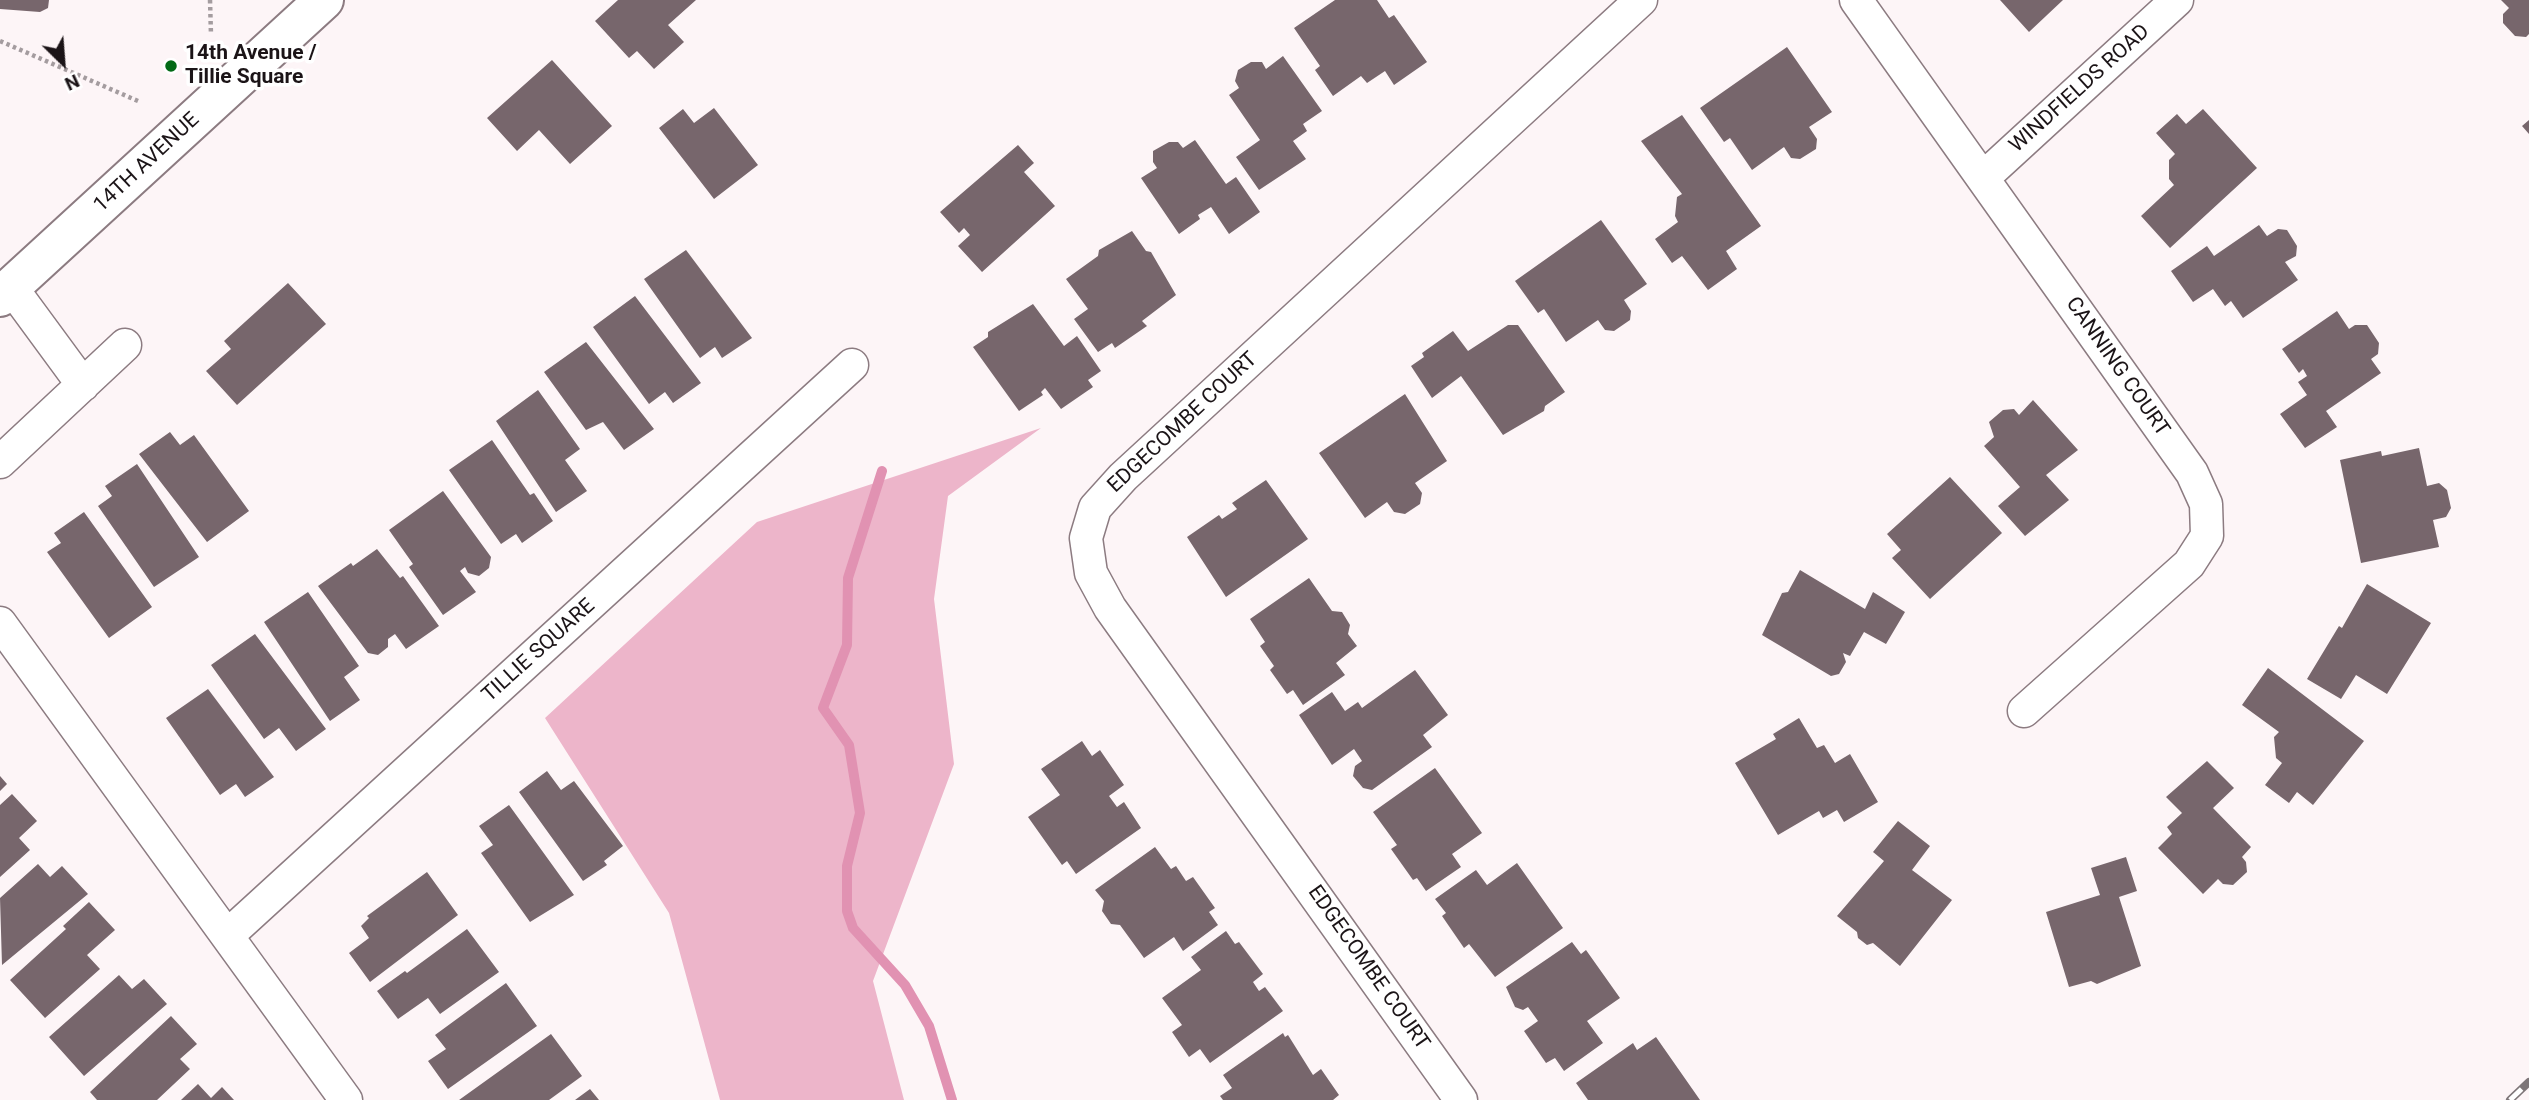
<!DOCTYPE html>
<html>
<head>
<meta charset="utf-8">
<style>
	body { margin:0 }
	#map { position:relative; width:2529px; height:1100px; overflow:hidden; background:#fdf5f7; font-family:Roboto,sans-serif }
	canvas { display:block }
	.north { position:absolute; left:28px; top:28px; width:70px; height:70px; -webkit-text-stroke:5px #fff; paint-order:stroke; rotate:155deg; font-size:19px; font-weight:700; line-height:28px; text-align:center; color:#1b1417 }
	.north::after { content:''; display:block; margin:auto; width:24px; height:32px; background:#1b1417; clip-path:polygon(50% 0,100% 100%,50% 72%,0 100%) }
</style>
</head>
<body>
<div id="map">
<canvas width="2529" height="1100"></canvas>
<div class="north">N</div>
</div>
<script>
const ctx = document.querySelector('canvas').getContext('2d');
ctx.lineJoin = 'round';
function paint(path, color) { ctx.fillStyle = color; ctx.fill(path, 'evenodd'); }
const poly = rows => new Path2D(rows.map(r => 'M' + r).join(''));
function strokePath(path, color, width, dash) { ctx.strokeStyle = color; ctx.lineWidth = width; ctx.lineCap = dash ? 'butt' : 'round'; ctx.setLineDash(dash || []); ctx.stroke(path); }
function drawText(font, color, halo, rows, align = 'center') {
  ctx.font = font + ' Roboto,sans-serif'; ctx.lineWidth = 7; ctx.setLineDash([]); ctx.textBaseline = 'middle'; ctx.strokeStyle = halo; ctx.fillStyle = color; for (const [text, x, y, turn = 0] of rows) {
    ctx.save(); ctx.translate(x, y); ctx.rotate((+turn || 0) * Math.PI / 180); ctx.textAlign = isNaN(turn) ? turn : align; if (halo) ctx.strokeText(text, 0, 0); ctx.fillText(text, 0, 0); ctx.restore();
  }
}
paint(poly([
	[1041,428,948,496,934,599,954,764,873,981,904,1100,720,1100,669,913,545,718,757,522]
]), '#edb5ca');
strokePath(poly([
	[882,471,848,578,847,645,823,708,849,745,860,813,847,866,847,911,853,928,905,985,929,1026,952,1100]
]), '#e192b2', 10);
paint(poly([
	[0,0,49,0,48,8,40,12,0,9],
	[618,0,696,0,668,25,684,42,654,69,637,51,629,58,595,21],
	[1335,0,1377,0,1389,18,1394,15,1427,62,1394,85,1385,71,1367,83,1361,76,1333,96,1315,70,1320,66,1294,28],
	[2000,0,2063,0,2029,32],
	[2501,0,2529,0,2529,34,2526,37,2515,36,2503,23,2503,14,2509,8],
	[1787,47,1832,112,1809,127,1817,139,1816,149,1800,159,1791,158,1784,147,1752,170,1730,138,1724,142,1700,108],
	[1283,56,1322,111,1303,124,1307,131,1293,141,1306,159,1259,190,1236,157,1260,140,1229,95,1239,88,1235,81,1238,70,1251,62,1262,62,1266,69],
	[552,60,612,126,570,164,539,130,517,151,487,118],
	[714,108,758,165,714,199,659,128,683,109,694,123],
	[2203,109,2257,168,2170,248,2141,216,2174,185,2169,179,2169,160,2175,154,2156,133,2177,114,2186,124],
	[1682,115,1761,226,1726,251,1737,269,1708,290,1682,256,1672,263,1655,239,1678,222,1675,216,1677,197,1682,194,1641,141],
	[2529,120,2529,134,2522,126],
	[1195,140,1226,184,1236,177,1260,212,1229,234,1211,207,1198,215,1200,219,1179,234,1141,178,1157,168,1153,162,1153,151,1169,142,1178,142,1183,148],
	[1018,145,1034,163,1024,172,1055,206,982,272,958,246,970,235,964,228,959,233,940,212],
	[1601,220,1647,284,1624,300,1631,311,1630,320,1614,331,1605,330,1598,320,1566,342,1544,309,1538,313,1515,281],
	[2259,225,2267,236,2278,229,2287,230,2297,246,2296,256,2285,262,2298,280,2243,318,2231,301,2225,306,2213,289,2193,302,2171,271,2207,246,2214,256],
	[1132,231,1146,251,1151,252,1176,295,1142,321,1147,326,1115,348,1112,343,1098,352,1074,319,1088,309,1066,279,1098,256,1099,250],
	[686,250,752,338,722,358,715,347,700,358,644,279],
	[288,283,326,324,237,405,206,371,231,349,224,341],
	[635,296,701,383,673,403,665,392,649,404,593,327],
	[1033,304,1064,346,1077,336,1101,371,1088,380,1093,387,1061,409,1045,388,1041,392,1043,395,1019,411,973,347,988,337,988,332],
	[2337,311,2349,329,2355,325,2367,325,2379,343,2378,354,2371,359,2381,373,2326,411,2337,427,2305,448,2280,414,2307,395,2298,382,2307,376,2303,369,2299,373,2282,349],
	[1508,325,1518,325,1565,392,1545,406,1544,411,1503,435,1461,376,1432,398,1411,366,1424,357,1422,353,1453,331,1468,351],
	[586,342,654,429,624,450,603,422,586,430,544,372],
	[538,390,580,449,565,460,587,491,556,512,496,421],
	[1405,394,1447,461,1415,483,1422,493,1420,504,1405,514,1394,512,1387,502,1365,518,1319,453],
	[2033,400,2078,450,2046,475,2069,500,2025,536,1998,506,2020,487,1984,446,1994,437,1989,422,2003,410,2014,409,2019,415],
	[170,432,180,445,194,435,249,511,207,542,139,454],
	[492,440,530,495,534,493,553,521,522,543,516,534,501,544,449,470],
	[2419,448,2427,486,2439,483,2447,490,2451,508,2446,517,2433,520,2439,547,2361,563,2340,460,2381,451,2382,456],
	[137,464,199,557,154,587,98,506,112,496,105,486],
	[1950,477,2002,533,1930,599,1892,558,1901,550,1887,534],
	[1266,480,1308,539,1226,597,1187,537,1219,515,1222,519,1237,509,1232,503],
	[443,491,491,557,489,568,479,576,468,573,465,567,460,571,476,592,443,615,409,567,413,564,389,530],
	[84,512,152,607,109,638,47,552,61,543,54,533],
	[377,549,400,578,403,576,439,626,406,649,395,634,388,639,388,647,378,655,368,653,318,586,351,563,353,566],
	[1800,570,1865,609,1873,592,1905,612,1886,644,1864,632,1850,656,1843,653,1846,662,1839,674,1831,676,1762,635,1782,593,1788,592],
	[1309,578,1332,611,1342,612,1350,625,1348,634,1357,646,1336,663,1345,675,1303,705,1293,690,1287,694,1270,670,1274,666,1260,646,1265,642,1250,619],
	[2367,584,2431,623,2387,694,2356,675,2341,699,2307,679,2339,626,2342,628],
	[308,592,359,666,344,677,360,700,330,721,264,622],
	[255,634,326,729,296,751,279,728,264,739,211,665],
	[2268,668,2364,741,2313,805,2297,792,2289,803,2265,785,2282,763,2276,758,2274,737,2279,732,2242,705],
	[1415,670,1448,715,1423,735,1432,747,1372,790,1363,788,1353,776,1355,766,1362,761,1354,749,1332,765,1299,715,1332,692,1345,711,1358,702,1362,708],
	[208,689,274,777,245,797,236,784,220,795,166,718],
	[1799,718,1817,748,1824,745,1835,763,1850,754,1878,802,1844,822,1837,810,1823,818,1819,811,1778,835,1735,763,1776,739,1773,734],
	[1082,741,1092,756,1100,750,1124,785,1109,796,1117,807,1124,802,1141,828,1076,874,1067,861,1062,865,1028,817,1060,795,1041,769],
	[2207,761,2234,788,2213,808,2251,847,2242,857,2246,862,2247,872,2233,885,2223,884,2218,879,2203,894,2158,848,2172,834,2167,827,2182,813,2166,797],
	[1435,768,1482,833,1452,854,1461,867,1426,891,1417,878,1413,880,1391,849,1397,845,1373,812],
	[547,771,561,790,574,781,623,846,604,861,607,865,583,881,519,792],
	[0,776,7,784,0,791],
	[12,794,37,821,19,838,30,850,0,877,0,805],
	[509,805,574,895,530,922,481,853,493,845,479,826],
	[1898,821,1930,846,1912,870,1952,900,1900,966,1873,943,1867,945,1858,938,1857,932,1837,916,1884,861,1873,852],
	[1155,847,1171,869,1176,866,1186,881,1193,877,1215,908,1209,912,1218,925,1183,951,1174,937,1144,958,1120,925,1111,924,1102,911,1104,901,1095,890],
	[2126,857,2137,891,2119,897,2141,966,2097,984,2091,981,2069,987,2046,912,2100,895,2091,868],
	[1517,863,1563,928,1495,977,1469,944,1464,948,1442,916,1446,913,1435,899,1476,870,1487,885],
	[38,864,50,877,62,866,88,894,2,965,0,898],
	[427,872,458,915,370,982,349,953,369,938,361,926,369,918,367,916],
	[89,902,115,930,87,955,100,969,45,1018,10,980,66,929,63,926],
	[467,929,499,972,440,1014,428,998,398,1019,377,991,405,971,407,973],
	[1226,931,1235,944,1239,942,1263,974,1253,982,1259,991,1265,987,1283,1011,1210,1063,1200,1049,1189,1057,1172,1032,1182,1025,1162,998,1201,970,1191,957],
	[1572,942,1581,954,1586,950,1620,998,1587,1021,1603,1043,1564,1071,1555,1058,1546,1063,1524,1031,1538,1021,1528,1007,1523,1010,1515,1007,1506,987],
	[119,975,132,989,144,979,167,1004,84,1076,49,1037],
	[506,983,537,1026,448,1089,428,1061,446,1049,435,1035],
	[171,1016,197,1044,180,1059,190,1069,157,1100,97,1100,90,1092],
	[1283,1033,1285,1037,1288,1035,1313,1075,1321,1069,1339,1095,1333,1100,1223,1100,1220,1096,1232,1088,1223,1075],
	[551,1034,582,1076,549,1100,459,1100],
	[1656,1037,1700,1100,1588,1100,1576,1083,1633,1043,1637,1050],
	[198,1084,211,1098,222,1087,234,1100,181,1100],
	[590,1089,599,1100,575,1100]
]), '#77666c');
const street = poly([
	[1856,0,2192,473,2206,504,2207,536,2189,564,2024,711],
	[1983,178,2177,0],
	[11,287,83,385],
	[0,462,125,345],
	[0,623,346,1100],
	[227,936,852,365],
	[1461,1100,1110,608,1091,573,1086,538,1095,508,1123,477,1641,0]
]);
const primary = poly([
	[0,297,324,0]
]);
strokePath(street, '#8c7b81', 35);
strokePath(primary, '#8c7b81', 42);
strokePath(poly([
	[210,0,211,35],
	[0,41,138,101]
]), '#a49c9f', 4.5, [3.5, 3.5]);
strokePath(street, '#fff', 32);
strokePath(primary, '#fff', 38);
const rail = poly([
	[2510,1100,2529,1082]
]);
strokePath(rail, '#7d7578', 8);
strokePath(rail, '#fff', 5, [16]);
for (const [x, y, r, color] of [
	[171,66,7,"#026915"]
]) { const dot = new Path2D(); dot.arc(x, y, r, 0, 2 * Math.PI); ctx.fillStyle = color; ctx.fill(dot); strokePath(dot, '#fff', 2.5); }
drawText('bold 21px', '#1b1417', '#fff', [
	["14th Avenue /",185,54],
	["Tillie Square",185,78]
], 'left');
drawText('21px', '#1b1417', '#fff', [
	["WINDFIELDS ROAD",2080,89,-42],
	["14TH AVENUE",147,163,-43],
	["CANNING COURT",2117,367,55],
	["EDGECOMBE COURT",1183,423,-43],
	["TILLIE SQUARE",539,651,-42],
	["EDGECOMBE COURT",1368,968,55]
]);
</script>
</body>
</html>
